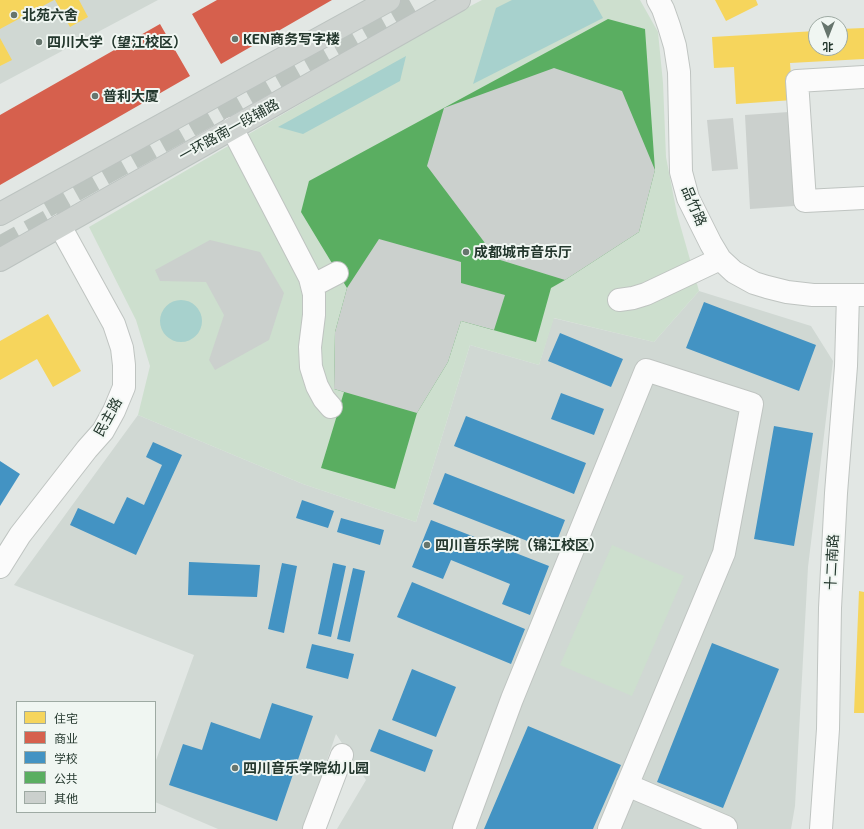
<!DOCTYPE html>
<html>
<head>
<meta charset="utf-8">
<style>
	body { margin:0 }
	#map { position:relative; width:864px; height:829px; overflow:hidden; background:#e2e7e4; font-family:"Exo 2","Noto Sans SC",sans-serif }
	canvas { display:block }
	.legend { position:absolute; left:16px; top:701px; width:140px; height:112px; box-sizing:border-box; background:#f0f6f2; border:1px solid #9eaaa3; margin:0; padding:5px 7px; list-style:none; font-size:12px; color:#23372d }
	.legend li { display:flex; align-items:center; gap:8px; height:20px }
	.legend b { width:20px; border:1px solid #9eaaa3 }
	.north { position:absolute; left:808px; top:16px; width:40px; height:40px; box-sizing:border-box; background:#f0f6f2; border:1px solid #9eaaa3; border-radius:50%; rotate:180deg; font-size:11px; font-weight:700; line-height:16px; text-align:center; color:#23372d }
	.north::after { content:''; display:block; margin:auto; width:14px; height:18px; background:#66756d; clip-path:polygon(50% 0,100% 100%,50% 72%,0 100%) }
</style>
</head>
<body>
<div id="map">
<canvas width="864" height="829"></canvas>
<ul class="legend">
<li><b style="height:11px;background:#f6d55c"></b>住宅</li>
<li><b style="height:11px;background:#d6604d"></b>商业</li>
<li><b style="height:11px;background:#4393c3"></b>学校</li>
<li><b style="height:11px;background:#5aae61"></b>公共</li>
<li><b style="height:11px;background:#cbd0cd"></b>其他</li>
</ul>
<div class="north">北</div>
</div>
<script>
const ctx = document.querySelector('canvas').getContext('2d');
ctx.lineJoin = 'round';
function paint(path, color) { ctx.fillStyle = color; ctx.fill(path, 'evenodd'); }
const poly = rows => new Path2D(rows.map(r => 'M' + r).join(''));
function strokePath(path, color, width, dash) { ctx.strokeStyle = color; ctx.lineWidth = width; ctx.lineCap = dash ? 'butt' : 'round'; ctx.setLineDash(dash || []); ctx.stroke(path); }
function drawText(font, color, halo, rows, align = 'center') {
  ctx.font = font + ' "Exo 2","Noto Sans SC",sans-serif'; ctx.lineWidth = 4; ctx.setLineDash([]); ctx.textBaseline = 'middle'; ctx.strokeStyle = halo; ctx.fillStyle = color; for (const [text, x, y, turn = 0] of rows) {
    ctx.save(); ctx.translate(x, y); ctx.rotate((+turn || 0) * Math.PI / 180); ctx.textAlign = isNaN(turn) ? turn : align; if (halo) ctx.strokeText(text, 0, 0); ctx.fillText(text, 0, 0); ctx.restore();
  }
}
paint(poly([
	[0,0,158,0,0,84],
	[699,291,811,326,833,361,808,567,795,806,791,829,337,829,366,780,336,734,303,829,218,829,155,802,155,763,194,655,14,585,138,415,303,484,416,522,470,345,539,365,553,318,654,342]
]), '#d0d8d3');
paint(poly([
	[482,0,640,0,658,32,663,83,666,157,677,214,699,291,654,342,554,318,539,365,470,345,416,522,303,484,138,415,150,366,136,320,89,227,455,14],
	[612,545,684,576,632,696,560,665]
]), '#cddfce');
paint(poly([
	[512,0,593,0,603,18,473,84,496,8],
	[406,56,400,81,303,134,278,127],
	'160 321a21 21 0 1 1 42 0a21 21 0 1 1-42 0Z'
]), '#a7d1cd');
paint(poly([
	[0,0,54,0,0,29],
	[55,0,79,0,88,17,70,27],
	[715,0,756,0,758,5,726,21],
	[864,28,864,59,790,63,793,100,736,104,734,67,714,68,712,37,816,31,816,48,840,48,840,29],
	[0,38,12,60,0,66],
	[48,314,81,371,53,387,37,359,0,380,0,341],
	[859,591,864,592,864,713,854,713]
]), '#f6d55c');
paint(poly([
	[217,0,332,0,221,64,192,14],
	[160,24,190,76,0,185,0,115]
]), '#d6604d');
paint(poly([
	[704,302,816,345,799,391,686,348],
	[560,333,623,359,611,387,548,361],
	[561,393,604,409,594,435,551,419],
	[466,416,586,463,574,494,454,446],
	[774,426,813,433,794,546,754,539],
	[153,442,182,455,136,555,70,525,78,508,114,524,127,497,144,505,162,465,146,457],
	[0,461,20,474,0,506],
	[445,473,565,520,553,551,433,504],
	[302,500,334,511,328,528,296,518],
	[341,518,384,530,380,545,337,532],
	[431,520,549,566,530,615,502,604,510,584,451,560,443,579,412,567],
	[189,562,260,565,257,597,188,595],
	[282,563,297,566,284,633,268,629],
	[333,563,346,566,331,637,318,634],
	[353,568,365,571,350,642,337,639],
	[412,582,525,629,511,664,397,617],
	[712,643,779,669,723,808,657,782],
	[312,644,354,654,348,679,306,668],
	[412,669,456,687,436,737,392,720],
	[272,703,313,716,277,821,169,785,183,744,202,750,211,722,260,739],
	[528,726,621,765,593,829,484,829],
	[379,729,433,750,425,772,370,751]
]), '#4393c3');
paint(poly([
	[608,19,645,29,655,170,639,232,565,280,551,288,536,342,461,321,448,362,417,413,395,489,321,468,344,392,334,389,335,332,347,288,301,212,309,181]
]), '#5aae61');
paint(poly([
	[554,68,622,91,655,170,639,232,565,280,497,259,427,166,444,108],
	[789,112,794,206,750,209,745,115],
	[733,118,738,169,712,171,707,120],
	[379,239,461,262,461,283,505,295,494,330,461,321,448,362,417,413,334,389,335,332,347,288],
	[210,240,260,252,284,293,269,340,215,370,209,360,224,315,206,282,160,281,155,270]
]), '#cbd0cd');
strokePath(poly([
	[46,207,415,0],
	[0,247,71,208]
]), '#bcc4bf', 22, [22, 11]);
const minor = poly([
	[658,0,663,9,669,26,675,46,679,72,681,172,688,198,711,244,720,259,734,272,754,283,767,287,787,292,813,295,864,295],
	[864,77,797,81,805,201,864,198],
	[232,128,310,278,314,294,314,315,310,347,311,367,317,386,324,399,331,407],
	[312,286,337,273],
	[619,300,633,298,646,294,720,259],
	[0,567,20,535,87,449,103,431,114,411,124,387,124,365,122,348,114,324,60,226],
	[627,785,726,827],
	[314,829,342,755],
	[464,829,512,699,646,370,752,404,724,553,609,829],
	[821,829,828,729,830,608,836,493,846,366,848,295]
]);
const major = poly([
	[0,214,389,0],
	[0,260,459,0]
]);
strokePath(minor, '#bfc4c1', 24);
strokePath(major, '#bcc3c0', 24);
strokePath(minor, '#fbfbfb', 22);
strokePath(major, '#ced3d0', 22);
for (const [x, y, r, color] of [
	[14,15,4,"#66756d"],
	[235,39,4,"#66756d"],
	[39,42,4,"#66756d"],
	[95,96,4,"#66756d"],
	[466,252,4,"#66756d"],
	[427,545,4,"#66756d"],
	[235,768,4,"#66756d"]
]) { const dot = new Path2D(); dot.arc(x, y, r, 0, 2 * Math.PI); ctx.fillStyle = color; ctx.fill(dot); strokePath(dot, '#f0f6f2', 1.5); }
drawText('bold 14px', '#23372d', '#f0f6f2', [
	["北苑六舍",22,15],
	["KEN商务写字楼",243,39],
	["四川大学（望江校区）",47,42],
	["普利大厦",103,96],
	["成都城市音乐厅",474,252],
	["四川音乐学院（锦江校区）",435,545],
	["四川音乐学院幼儿园",243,768]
], 'left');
drawText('14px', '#23372d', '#f0f6f2', [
	["一环路南一段辅路",229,130,-29],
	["品竹路",694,206,67],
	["民主路",108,417,-61],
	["十二南路",832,562,-87]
]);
</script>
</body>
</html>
